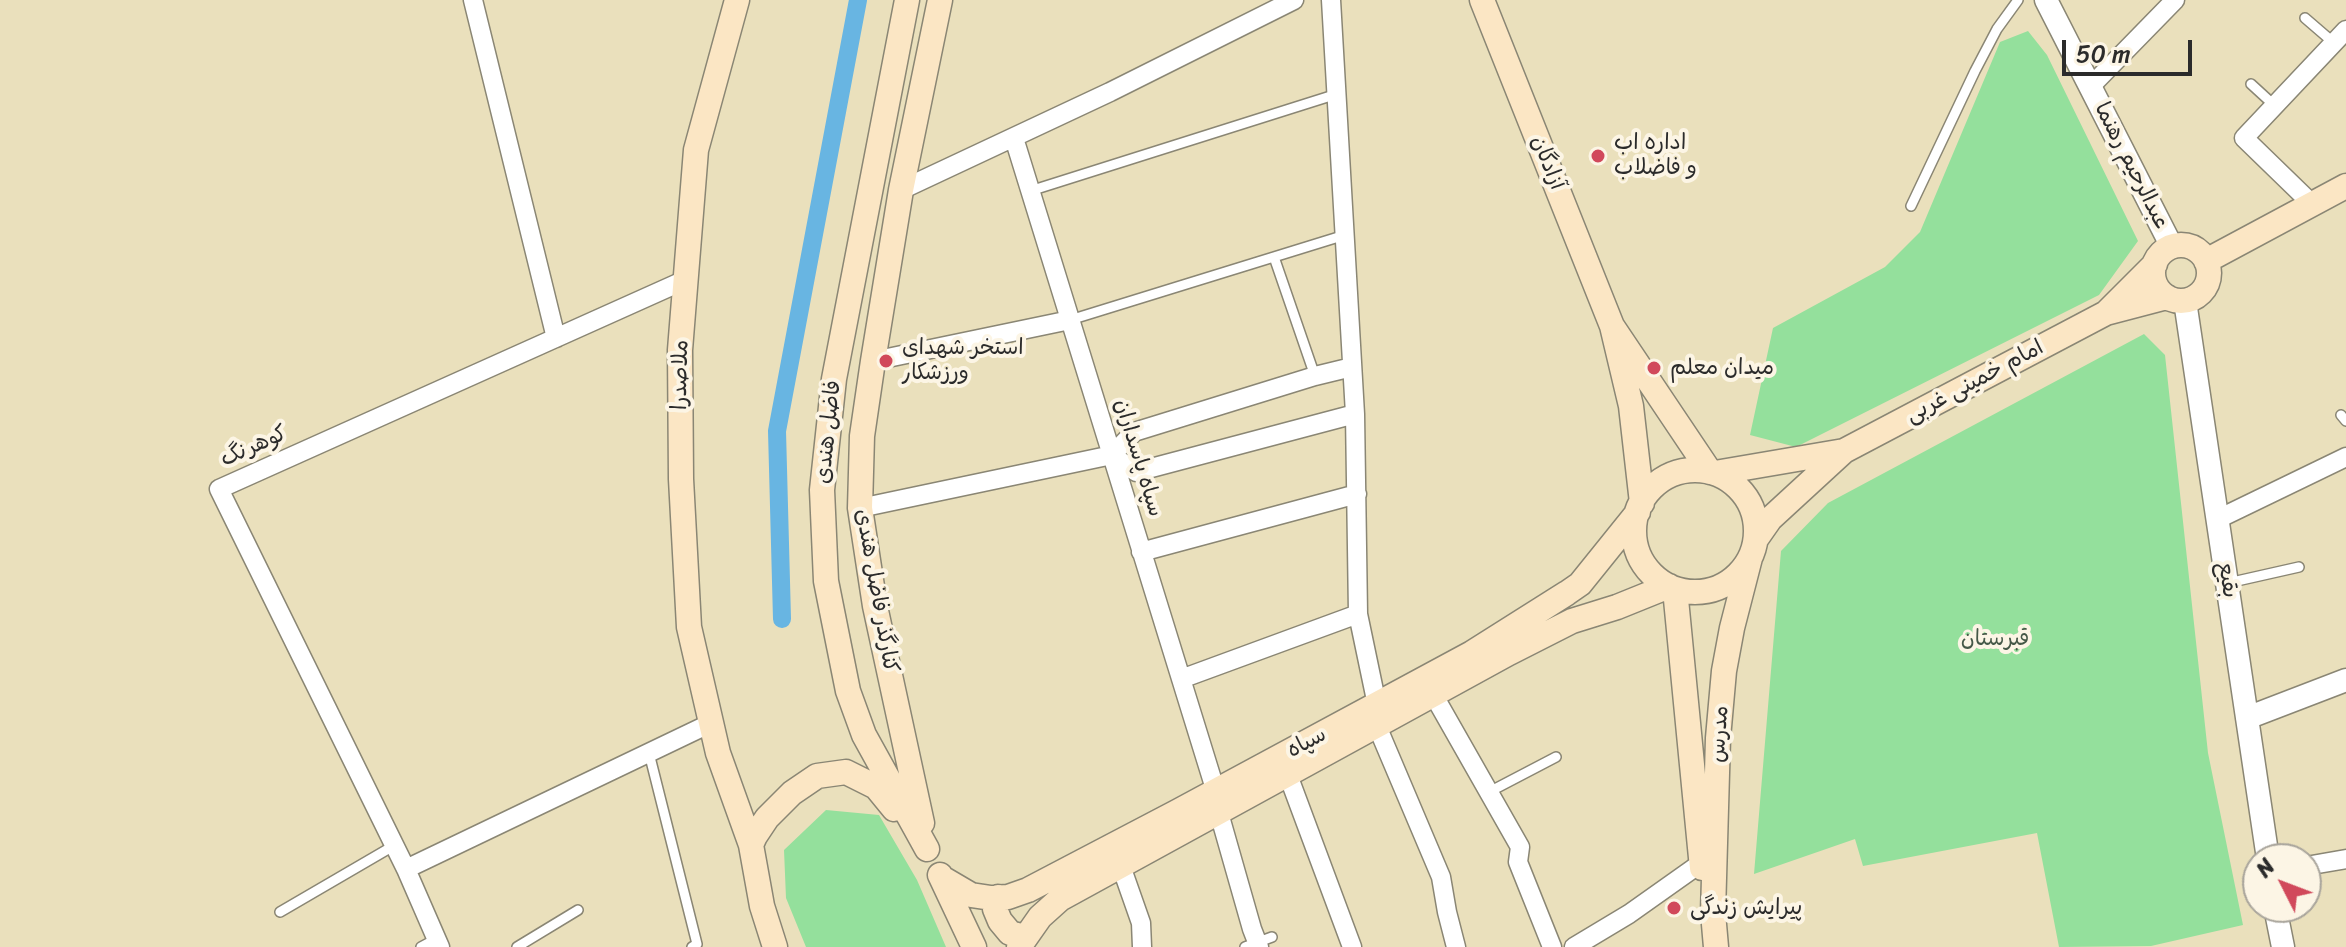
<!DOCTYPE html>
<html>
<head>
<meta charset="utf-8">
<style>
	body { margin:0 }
	#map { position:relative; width:2346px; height:947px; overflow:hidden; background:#eae0bc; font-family:Sriracha,sans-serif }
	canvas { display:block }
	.north { position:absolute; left:2242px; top:843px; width:80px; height:80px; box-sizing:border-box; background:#fcf5e5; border:2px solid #a8a49b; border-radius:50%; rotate:312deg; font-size:22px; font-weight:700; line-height:32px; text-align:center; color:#2b2b2b }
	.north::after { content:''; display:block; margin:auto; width:28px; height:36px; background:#d1495b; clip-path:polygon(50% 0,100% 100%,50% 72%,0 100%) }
	.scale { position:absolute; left:2062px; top:40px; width:130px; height:36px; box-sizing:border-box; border:4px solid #2b2b2b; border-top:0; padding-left:10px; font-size:24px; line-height:28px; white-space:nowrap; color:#2b2b2b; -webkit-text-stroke:6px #fcf5e5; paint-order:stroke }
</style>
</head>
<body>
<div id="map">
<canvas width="2346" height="947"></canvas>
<div class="north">N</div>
<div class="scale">50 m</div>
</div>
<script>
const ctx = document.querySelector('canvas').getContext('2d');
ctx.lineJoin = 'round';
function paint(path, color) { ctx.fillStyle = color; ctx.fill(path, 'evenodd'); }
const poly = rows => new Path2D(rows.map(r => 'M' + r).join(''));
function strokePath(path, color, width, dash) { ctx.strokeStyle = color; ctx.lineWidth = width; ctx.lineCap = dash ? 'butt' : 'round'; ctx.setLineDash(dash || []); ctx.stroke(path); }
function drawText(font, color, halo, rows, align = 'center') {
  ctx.font = font + ' Sriracha,"Playpen Sans Arabic",sans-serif'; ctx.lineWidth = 8; ctx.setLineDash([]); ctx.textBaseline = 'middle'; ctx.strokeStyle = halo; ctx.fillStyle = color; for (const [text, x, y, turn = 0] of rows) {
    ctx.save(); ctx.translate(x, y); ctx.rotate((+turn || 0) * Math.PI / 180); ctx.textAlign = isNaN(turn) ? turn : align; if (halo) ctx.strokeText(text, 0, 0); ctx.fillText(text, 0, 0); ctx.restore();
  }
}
paint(poly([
	[2028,31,2047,55,2138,241,2099,295,1796,447,1750,435,1773,328,1885,267,1920,232,2000,42],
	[2144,334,2165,355,2208,753,2243,925,2151,946,2059,947,2037,833,1863,866,1855,839,1754,874,1781,551,1828,503],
	[826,810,879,815,917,880,946,947,806,947,786,898,784,850]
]), '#94e09c');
strokePath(poly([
	[782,619,777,431,858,0]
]), '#68b5e2', 18);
const service = poly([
	[2305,18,2334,43],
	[2251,84,2275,106],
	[1030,191,1337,94],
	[1911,206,1975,71,1997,29,2018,0],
	[1274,257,1315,376],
	[1070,320,1345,235],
	[2341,415,2346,421],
	[2228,583,2299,567],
	[649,753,697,944,692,947],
	[1489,792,1556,757],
	[280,912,395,845],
	[421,947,436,939],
	[517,947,578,910],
	[1245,947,1272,937]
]);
const minor = poly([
	[473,0,556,338],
	[1331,0,1355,414,1358,614,1377,705],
	[2090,87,2175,0],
	[1014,138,1216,792],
	[901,190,1110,92,1294,0],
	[2312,204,2244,138,2346,30],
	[873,361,1070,320],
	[1112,455,1136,472,1355,414],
	[860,508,1112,455,1134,432,1315,376,1352,367],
	[2218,519,2346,457],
	[1141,552,1357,494],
	[1181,679,1358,614],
	[1433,694,1520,847,1518,862,1552,947],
	[1377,726,1441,877,1447,912,1456,947],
	[1288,775,1352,947],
	[1219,813,1252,929,1259,947],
	[1121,866,1141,923,1142,947],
	[2306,866,2346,859],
	[406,869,711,723],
	[440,947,406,869,219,489,685,280],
	[1574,947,1629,914,1701,863]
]);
const tertiary = poly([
	[2046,0,2172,247],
	[2185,301,2268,859],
	[2247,718,2346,680],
	[2275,907,2283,947]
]);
const secondary = poly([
	[737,0,696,150,680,350,681,479,689,627,718,753,751,845],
	[907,0,834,379,822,490,826,581,848,691,864,735,927,849],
	[1482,0,1612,326],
	'2153 273a28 28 0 1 1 56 0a28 28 0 1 1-56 0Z',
	[2206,261,2346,186],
	[2155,264,2106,313,2167,297],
	[1844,451,2106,313],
	'1634 531a61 61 0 1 1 122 0a61 61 0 1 1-122 0Z',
	[1715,473,1844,451,1770,519,1756,539],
	[1642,503,1631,406,1612,326,1710,472],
	[1675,589,1702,868],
	[922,823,875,606,860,508,862,436,873,361,901,190,940,0],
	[940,875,974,947],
	[942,878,971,895,991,898,1008,897,1028,890,1177,812,1472,653,1567,593,1580,584,1638,512],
	[998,897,995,909,1000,921,1010,933,1025,937],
	[775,947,762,906,751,845,755,836,767,818,792,793,817,776,846,772,876,787,894,809],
	[1019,947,1040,917,1060,899,1509,653,1572,621,1617,607,1669,586],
	[1716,947,1713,913,1718,738,1724,671,1732,628,1750,558]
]);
strokePath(service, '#8a8674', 12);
strokePath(minor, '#8a8674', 21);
strokePath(tertiary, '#8a8674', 25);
strokePath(secondary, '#8a8674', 27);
strokePath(service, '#fff', 9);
strokePath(minor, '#fff', 18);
strokePath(tertiary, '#fff', 22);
strokePath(secondary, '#fbe6c4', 24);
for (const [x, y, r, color] of [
	[1598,156,8,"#d1495b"],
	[886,361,8,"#d1495b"],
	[1654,368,8,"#d1495b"],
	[1674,908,8,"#d1495b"]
]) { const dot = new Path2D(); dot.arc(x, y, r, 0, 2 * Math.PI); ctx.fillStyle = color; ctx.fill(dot); strokePath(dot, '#fcf5e5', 3); }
drawText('22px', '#2b2b2b', '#fcf5e5', [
	["اداره اب",1614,143],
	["و فاضلاب",1614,168],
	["استخر شهدای",902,348],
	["ورزشکار",902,373],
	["میدان معلم",1670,368],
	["پیرایش زندگی",1690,908]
], 'left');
drawText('22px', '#2b2b2b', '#fcf5e5', [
	["آزادگان",1547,163,68],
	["عبدالرحیم رهنما",2131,166,63],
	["ملاصدرا",681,375,-89],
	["امام خمینی غربی",1975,382,-28],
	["فاضل هندی",829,432,-84],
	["کوهرنگ",254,447,-24],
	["سپاه پاسداران",1138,458,73],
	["بقیع",2227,580,82],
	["کنارگذر فاضل هندی",876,591,80],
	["مدرس",1720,734,-86],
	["سپاه",1307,743,-28]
]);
drawText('22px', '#455847', '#fcf5e5', [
	["قبرستان",1995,639]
]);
</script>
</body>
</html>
